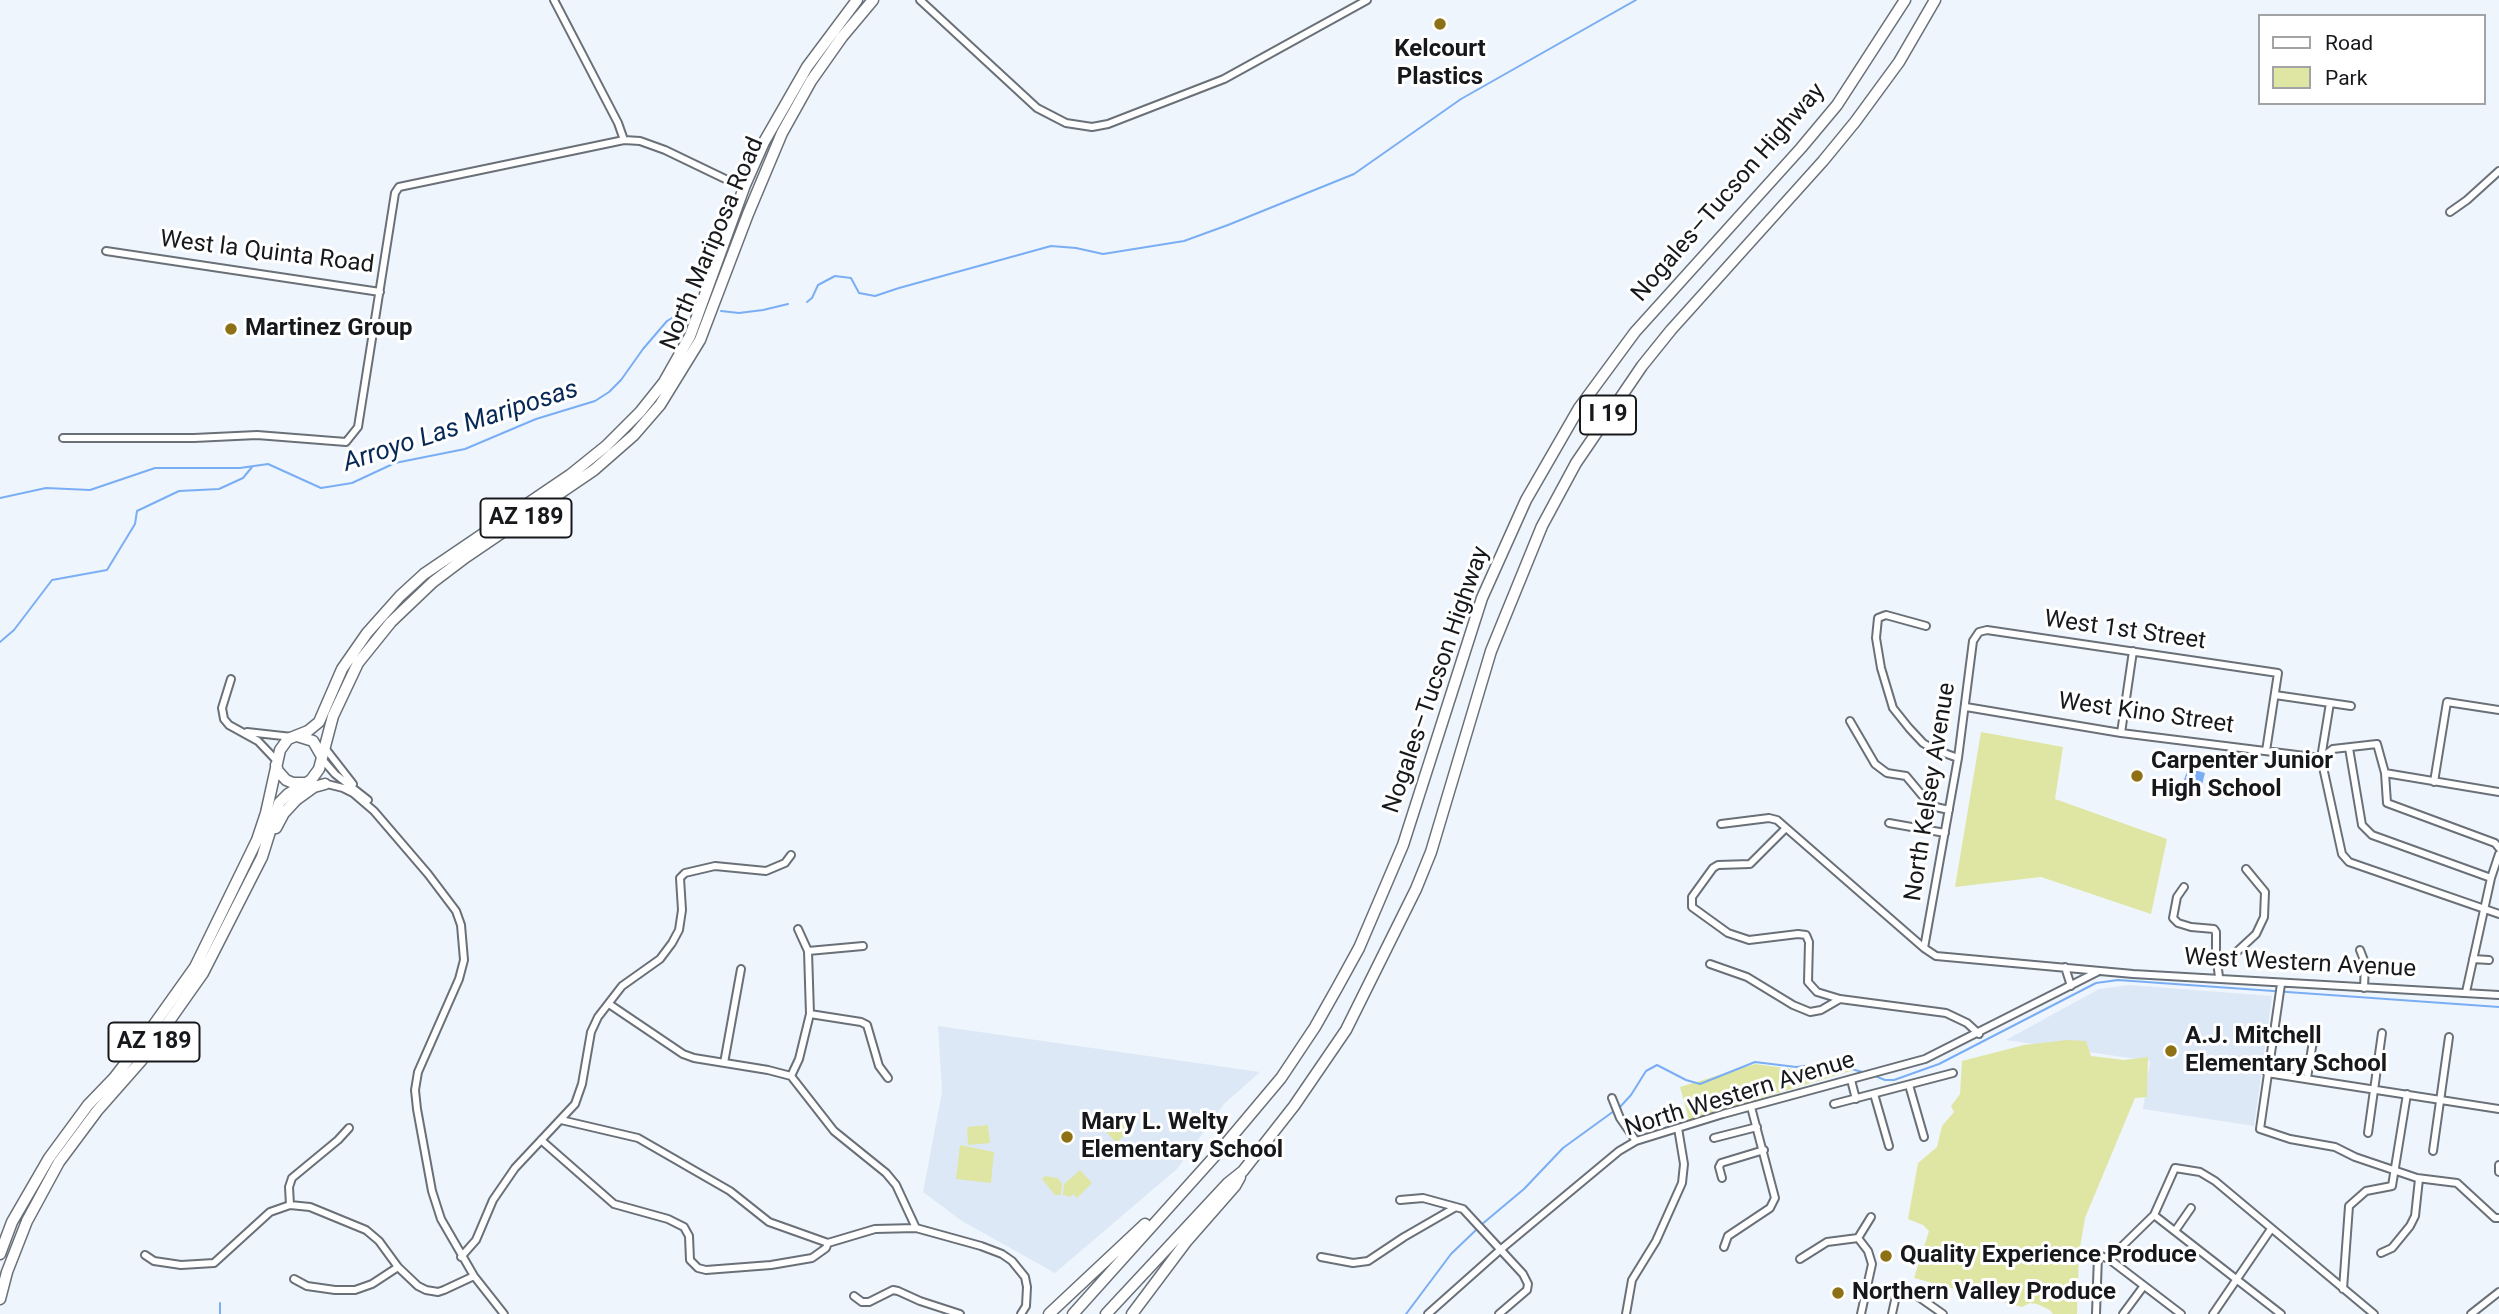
<!DOCTYPE html>
<html>
<head>
<meta charset="utf-8">
<style>
	body { margin:0 }
	#map { position:relative; width:2499px; height:1314px; overflow:hidden; background:#eff5fd; font-family:Roboto,sans-serif }
	canvas { display:block }
	.legend { position:absolute; left:2258px; top:14px; width:228px; height:91px; box-sizing:border-box; background:#fff; border:2px solid #a2a3a4; margin:0; padding:9px 12px; list-style:none; font-size:21px; color:#16181b }
	.legend li { display:flex; align-items:center; gap:14px; height:35px }
	.legend b { width:35px; border:2px solid #a2a3a4 }
</style>
</head>
<body>
<div id="map">
<canvas width="2499" height="1314"></canvas>
<ul class="legend">
<li><b style="height:9px;background:#fff"></b>Road</li>
<li><b style="height:19px;background:#dfe6a3"></b>Park</li>
</ul>
</div>
<script>
const ctx = document.querySelector('canvas').getContext('2d');
ctx.lineJoin = 'round';
function paint(path, color) { ctx.fillStyle = color; ctx.fill(path, 'evenodd'); }
const poly = rows => new Path2D(rows.map(r => 'M' + r).join(''));
function strokePath(path, color, width, dash) { ctx.strokeStyle = color; ctx.lineWidth = width; ctx.lineCap = dash ? 'butt' : 'round'; ctx.setLineDash(dash || []); ctx.stroke(path); }
function drawText(font, color, halo, rows, align = 'center') {
  ctx.font = font + ' Roboto,sans-serif'; ctx.lineWidth = 6; ctx.setLineDash([]); ctx.textBaseline = 'middle'; ctx.strokeStyle = halo; ctx.fillStyle = color; for (const [text, x, y, turn = 0] of rows) {
    ctx.save(); ctx.translate(x, y); ctx.rotate((+turn || 0) * Math.PI / 180); ctx.textAlign = isNaN(turn) ? turn : align; if (halo) ctx.strokeText(text, 0, 0); ctx.fillText(text, 0, 0); ctx.restore();
  }
}
paint(poly([
	[2129,985,2272,996,2254,1126,2143,1109,2150,1061,2006,1040,2099,989],
	[938,1026,1260,1072,1224,1104,1177,1169,1055,1273,962,1221,923,1192,942,1092]
]), '#dde8f6');
paint(poly([
	[1981,732,2063,747,2055,799,2167,839,2151,914,2041,877,1955,887],
	[2067,1040,2086,1041,2091,1056,2124,1060,2148,1057,2147,1097,2135,1098,2085,1218,2079,1253,2077,1314,2053,1314,2050,1310,2037,1304,2030,1303,2022,1307,1914,1278,1929,1231,1923,1225,1908,1219,1918,1163,1937,1147,1942,1126,1954,1112,1951,1106,1960,1094,1962,1061,2024,1045],
	[1755,1064,1792,1069,1837,1065,1854,1070,1689,1120,1680,1087],
	[1118,1116,1130,1130,1116,1143,1104,1129],
	[988,1125,990,1143,968,1145,967,1127],
	[960,1145,994,1152,991,1183,956,1179],
	[1080,1170,1092,1183,1077,1198,1073,1194,1070,1197,1063,1195,1064,1184],
	[1045,1176,1058,1178,1062,1184,1061,1195,1055,1195,1042,1179]
]), '#dfe6a3');
paint(poly([
	[2188,768,2205,773,2202,785,2184,780]
]), '#7aaef4');
strokePath(poly([
	[807,302,812,298,818,285,835,276,851,278,859,293,875,296,899,288,1051,246,1076,248,1103,254,1184,241,1228,225,1354,174,1461,99,1636,0],
	[721,311,739,313,763,310,788,304],
	[0,498,46,488,90,490,155,468,240,468,268,464,321,488,352,483,395,463,465,449,536,419,595,401,609,392,621,380,643,349,667,321,692,306],
	[0,642,14,630,52,580,107,570,135,524,137,511,179,491,219,489,243,478,252,467],
	[1875,1076,1885,1080,1894,1080,1939,1064,2096,983,2118,980,2499,1007],
	[1619,1108,1631,1095,1646,1071,1657,1065,1686,1080,1700,1084,1755,1062,1796,1067,1830,1063,1866,1073],
	[1481,1225,1524,1189,1563,1148,1614,1111],
	[220,1303,220,1314],
	[1406,1314,1451,1254,1477,1229]
]), '#7aaef4', 2);
const minor = poly([
	[554,0,618,123,624,140],
	[920,0,1037,108,1066,123,1092,127,1108,124,1224,79,1367,0],
	[2450,212,2467,200,2499,171],
	[106,251,380,292],
	[63,438,194,438,257,435,346,442,358,427,395,193,399,187,624,140,640,141,665,150,744,188],
	[1926,626,1886,615,1878,618,1876,638,1881,668,1893,708,1909,728,1923,743,1933,749,1958,758],
	[231,679,222,708,224,719,229,725,258,741,276,760],
	[2275,695,2351,706],
	[2330,703,2321,758,2342,854,2349,862,2499,914],
	[1966,707,2121,733,2321,758],
	[1850,721,1875,764,1887,773,1906,776,1931,806,1949,810],
	[247,732,292,737],
	[2121,733,2133,651],
	[325,748,353,784],
	[2349,748,2362,825,2372,835,2491,878],
	[2321,758,2333,749,2377,744,2385,773,2387,803,2495,843,2499,848],
	[322,759,335,774,368,800],
	[2385,773,2499,792],
	[2434,782,2447,702,2499,710],
	[323,783,343,788,353,793,374,811,428,874,456,911,461,925,464,960,459,979,418,1072,415,1090,417,1109,432,1191,441,1219,474,1276,504,1314],
	[1889,823,1945,833],
	[1721,824,1769,818,1777,820,1924,948,1936,956,2133,974,2499,995],
	[1786,828,1750,864,1718,865,1713,868,1692,897,1692,907,1728,933,1749,940,1798,934,1806,935,1809,942,1808,982,1817,992,1840,999],
	[2184,887,2177,897,2173,918,2178,923,2191,927,2214,929,2216,932,2216,954,2219,977],
	[1924,948,1958,758,1973,641,1979,632,1987,630,2278,673,2266,751],
	[2360,950,2365,963,2364,988],
	[808,951,863,946],
	[2473,959,2489,960],
	[2217,963,2228,960,2256,934,2264,917,2265,892,2246,869],
	[1710,964,1747,977,1793,1005,1810,1012,1821,1010,1840,999,1946,1013,1967,1023,1979,1034],
	[2065,967,2071,986],
	[2281,984,2260,1129,2290,1139,2335,1147,2355,1157,2417,1178,2457,1183,2495,1218,2499,1218],
	[2466,992,2491,878,2499,854],
	[609,1004,683,1054,694,1058,768,1070,791,1076,834,1131,886,1173,896,1185,916,1228,981,1246,1002,1254,1012,1261,1025,1277,1027,1287,1026,1306,1021,1314],
	[810,1014,861,1022,867,1025,879,1066,888,1078],
	[724,1063,741,969],
	[2267,1073,2499,1109],
	[791,1076,799,1059,810,1014,808,951,798,929],
	[2307,1078,2315,1029],
	[1851,1080,1856,1099],
	[1909,1085,1924,1137],
	[1874,1094,1889,1146],
	[1612,1098,1620,1118,1636,1141],
	[1834,1104,1953,1073],
	[561,1120,638,1138,730,1191,769,1222,828,1243,875,1229,916,1228],
	[2368,1133,2382,1033],
	[1714,1138,1757,1127],
	[541,1140,614,1204,668,1219,684,1227,689,1236,690,1260,698,1268,706,1270,771,1265,812,1258,826,1248,828,1243],
	[2433,1151,2449,1037],
	[2499,1165,2499,1172],
	[1722,1178,1719,1167,1721,1163,1764,1150],
	[1400,1200,1423,1198,1463,1209,1523,1274,1528,1284,1527,1290,1499,1314],
	[290,1205,289,1187,292,1178,338,1140,349,1128],
	[2154,1215,2281,1314],
	[2175,1231,2191,1208],
	[1858,1238,1871,1217],
	[1724,1247,1728,1236,1770,1208,1775,1198,1751,1107],
	[2381,1253,2392,1248,2410,1226,2415,1216,2419,1179],
	[145,1255,154,1261,181,1265,214,1263,270,1212,290,1205,310,1207,366,1230,379,1241,398,1267,418,1286,426,1290,438,1292,444,1290,474,1276],
	[461,1257,476,1240,493,1200,515,1168,575,1104,582,1084,591,1032,598,1017,622,986,660,959,672,943,679,930,682,910,680,878,685,873,715,866,766,871,785,863,791,855],
	[1321,1257,1353,1263,1368,1261,1404,1237,1456,1207],
	[1800,1259,1827,1242,1858,1238,1868,1251,1872,1264,1861,1314],
	[2109,1259,2154,1215,2175,1168,2200,1172,2215,1181,2374,1314],
	[294,1279,307,1286,335,1290,355,1290,372,1284,398,1267],
	[2343,1289,2349,1206,2366,1191,2392,1186,2407,1094],
	[854,1296,862,1302,869,1302,893,1290,898,1291,920,1301,960,1314],
	[1428,1314,1500,1250,1619,1151,1636,1141,1723,1114,1925,1059,2097,972],
	[1626,1314,1632,1280,1656,1241,1682,1183,1684,1164,1678,1128],
	[1892,1314,1897,1291,1903,1286,1943,1314],
	[2096,1314,2098,1255,2109,1259,2181,1314],
	[2123,1314,2143,1287],
	[2213,1314,2271,1229],
	[2471,1314,2499,1292]
]);
const highway = poly([
	[297,736,313,741,321,755],
	[276,765,278,771,286,780,293,783,303,783],
	[276,828,284,813,296,800,314,787,325,784],
	[0,1254,12,1222,49,1158,88,1105,114,1078,138,1047,195,967,257,840,266,813,280,750,288,739,308,731,319,722,342,669,367,633,400,596,424,574,570,475,606,446,640,412,664,382,690,336,745,185,764,142,807,67,857,0],
	[0,1299,7,1272,27,1221,59,1162,97,1111,141,1061,203,973,262,857,279,803,288,794,311,780,319,769,333,716,358,663,391,622,433,582,466,557,594,470,634,435,660,405,700,340,748,214,782,133,811,81,842,37,873,0],
	[1049,1314,1145,1224],
	[1073,1314,1223,1147,1281,1078,1315,1027,1337,988,1359,948,1403,845,1482,598,1526,500,1579,408,1635,332,1801,148,1837,105,1905,0],
	[1106,1314,1228,1183,1243,1171,1294,1106,1346,1030,1416,889,1431,852,1491,651,1542,526,1576,463,1642,366,1671,330,1823,161,1855,122,1899,62,1935,0],
	[1132,1314,1186,1242,1235,1186,1240,1177]
]);
strokePath(minor, '#6a7077', 10);
strokePath(highway, '#6a7077', 13);
strokePath(minor, '#fff', 6);
strokePath(highway, '#fff', 10);
for (const [x, y, r, color] of [
	[1440,24,7,"#8e7015"],
	[231,329,7,"#8e7015"],
	[2137,776,7,"#8e7015"],
	[2171,1051,7,"#8e7015"],
	[1067,1137,7,"#8e7015"],
	[1886,1256,7,"#8e7015"],
	[1838,1293,7,"#8e7015"]
]) { const dot = new Path2D(); dot.arc(x, y, r, 0, 2 * Math.PI); ctx.fillStyle = color; ctx.fill(dot); strokePath(dot, '#fff', 2.5); }
for (const [x, y, w] of [
	[1608,415,56],
	[526,518,91],
	[154,1042,91]
]) { const box = new Path2D(); box.roundRect(x - w / 2, y - 19.5, w, 39, 5); ctx.fillStyle = '#fff'; ctx.fill(box); strokePath(box, '#16181b', 2); }
drawText('bold 23px', '#16181b', null, [
	["I 19",1608,415],
	["AZ 189",526,518],
	["AZ 189",154,1042]
]);
drawText('bold 24px', '#16181b', '#fff', [
	["Kelcourt",1440,50,"center"],
	["Plastics",1440,78,"center"],
	["Martinez Group",245,329],
	["Carpenter Junior",2151,762],
	["High School",2151,790],
	["A.J. Mitchell",2185,1037],
	["Elementary School",2185,1065],
	["Mary L. Welty",1081,1123],
	["Elementary School",1081,1151],
	["Quality Experience Produce",1900,1256],
	["Northern Valley Produce",1852,1293]
], 'left');
drawText('24px', '#16181b', '#fff', [
	["Nogales–Tucson Highway",1729,193,-49],
	["North Mariposa Road",713,244,-67],
	["West la Quinta Road",267,253,7],
	["West 1st Street",2125,631,8],
	["Nogales–Tucson Highway",1437,680,-71],
	["West Kino Street",2146,714,8],
	["North Kelsey Avenue",1931,792,-81],
	["West Western Avenue",2300,964,3],
	["North Western Avenue",1740,1095,-17]
]);
drawText('italic 26px', '#072955', '#fff', [
	["Arroyo Las Mariposas",461,427,-18]
]);
</script>
</body>
</html>
